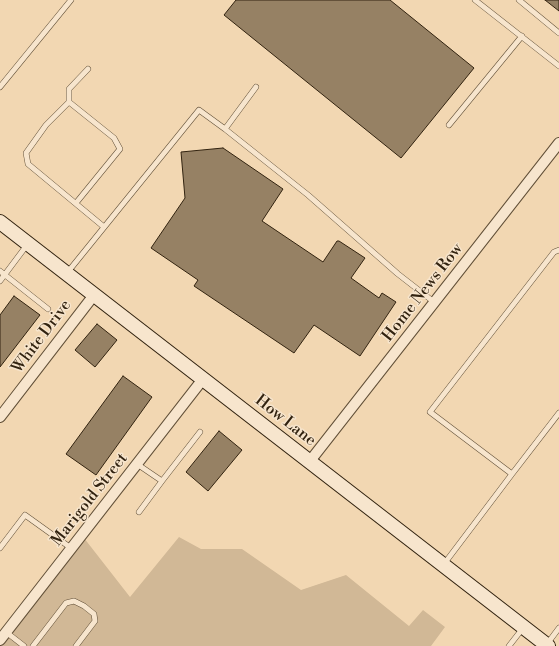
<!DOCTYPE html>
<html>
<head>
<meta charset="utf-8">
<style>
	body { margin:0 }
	canvas { display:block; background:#f2d7b2 }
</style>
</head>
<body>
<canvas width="559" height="646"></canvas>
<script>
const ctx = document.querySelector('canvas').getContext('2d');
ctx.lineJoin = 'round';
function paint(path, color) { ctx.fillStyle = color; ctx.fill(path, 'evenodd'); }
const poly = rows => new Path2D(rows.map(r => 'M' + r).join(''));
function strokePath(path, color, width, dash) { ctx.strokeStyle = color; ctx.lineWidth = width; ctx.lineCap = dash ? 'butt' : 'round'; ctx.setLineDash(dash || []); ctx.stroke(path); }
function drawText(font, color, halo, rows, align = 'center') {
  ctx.font = font + ' "Libre Bodoni",serif'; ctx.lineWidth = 3; ctx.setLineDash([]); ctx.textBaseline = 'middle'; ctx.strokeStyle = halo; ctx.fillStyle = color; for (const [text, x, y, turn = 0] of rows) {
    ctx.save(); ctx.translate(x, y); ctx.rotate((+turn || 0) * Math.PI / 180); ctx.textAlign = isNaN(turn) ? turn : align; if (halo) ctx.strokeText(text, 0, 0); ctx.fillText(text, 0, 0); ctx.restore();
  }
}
paint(poly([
	[179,537,201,549,242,549,301,590,346,575,409,626,423,610,445,627,431,646,0,646,0,642,84,538,130,597]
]), '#d1b896');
const building = poly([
	[236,0,390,0,474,68,401,158,224,15,236,0],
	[545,0,559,0,559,11,545,0],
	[223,148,283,189,262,221,323,262,337,241,339,241,365,258,351,278,379,298,382,293,396,302,360,356,314,325,294,353,194,286,198,280,151,248,185,198,181,152,223,148],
	[14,296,40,315,0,367,0,315,14,296],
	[97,324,117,340,95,367,75,350,97,324],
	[123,376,152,397,96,475,66,454,123,376],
	[219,431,242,450,208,491,186,472,219,431]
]);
paint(building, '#968164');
strokePath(building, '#322310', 1);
const lane = poly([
	[475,0,559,66],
	[519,0,559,33],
	[0,87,71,0],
	[69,102,69,89,88,69],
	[449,125,522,36],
	[225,129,308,195,398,274,434,302],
	[76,203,120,149,114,138,69,102,46,125,26,153,28,164,104,227],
	[0,271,48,309],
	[67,273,199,110,225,129,256,87],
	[0,281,27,245],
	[137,464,162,481,200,432],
	[512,474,559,413],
	[139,512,162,481],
	[0,548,25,515,71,548],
	[444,564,512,474,430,412,554,252,559,250],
	[6,632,24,646],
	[547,644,559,628],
	[33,646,66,603,74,601,84,606,94,614,95,621,76,646],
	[509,646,523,628]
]);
const street = poly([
	[0,417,94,295],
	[310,461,559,143],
	[0,640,203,379]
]);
const secondary = poly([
	[0,222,548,646]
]);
strokePath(lane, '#625038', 6);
strokePath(street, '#625038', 12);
strokePath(secondary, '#322310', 16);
strokePath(lane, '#f7e5cd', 5);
strokePath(street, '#f7e5cd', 10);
strokePath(secondary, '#f7e5cd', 14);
drawText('16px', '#322310', '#f7e5cd', [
	["Home News Row",423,293,-52],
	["White Drive",42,337,-53],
	["How Lane",285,421,38],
	["Marigold Street",90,500,-52]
]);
</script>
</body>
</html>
